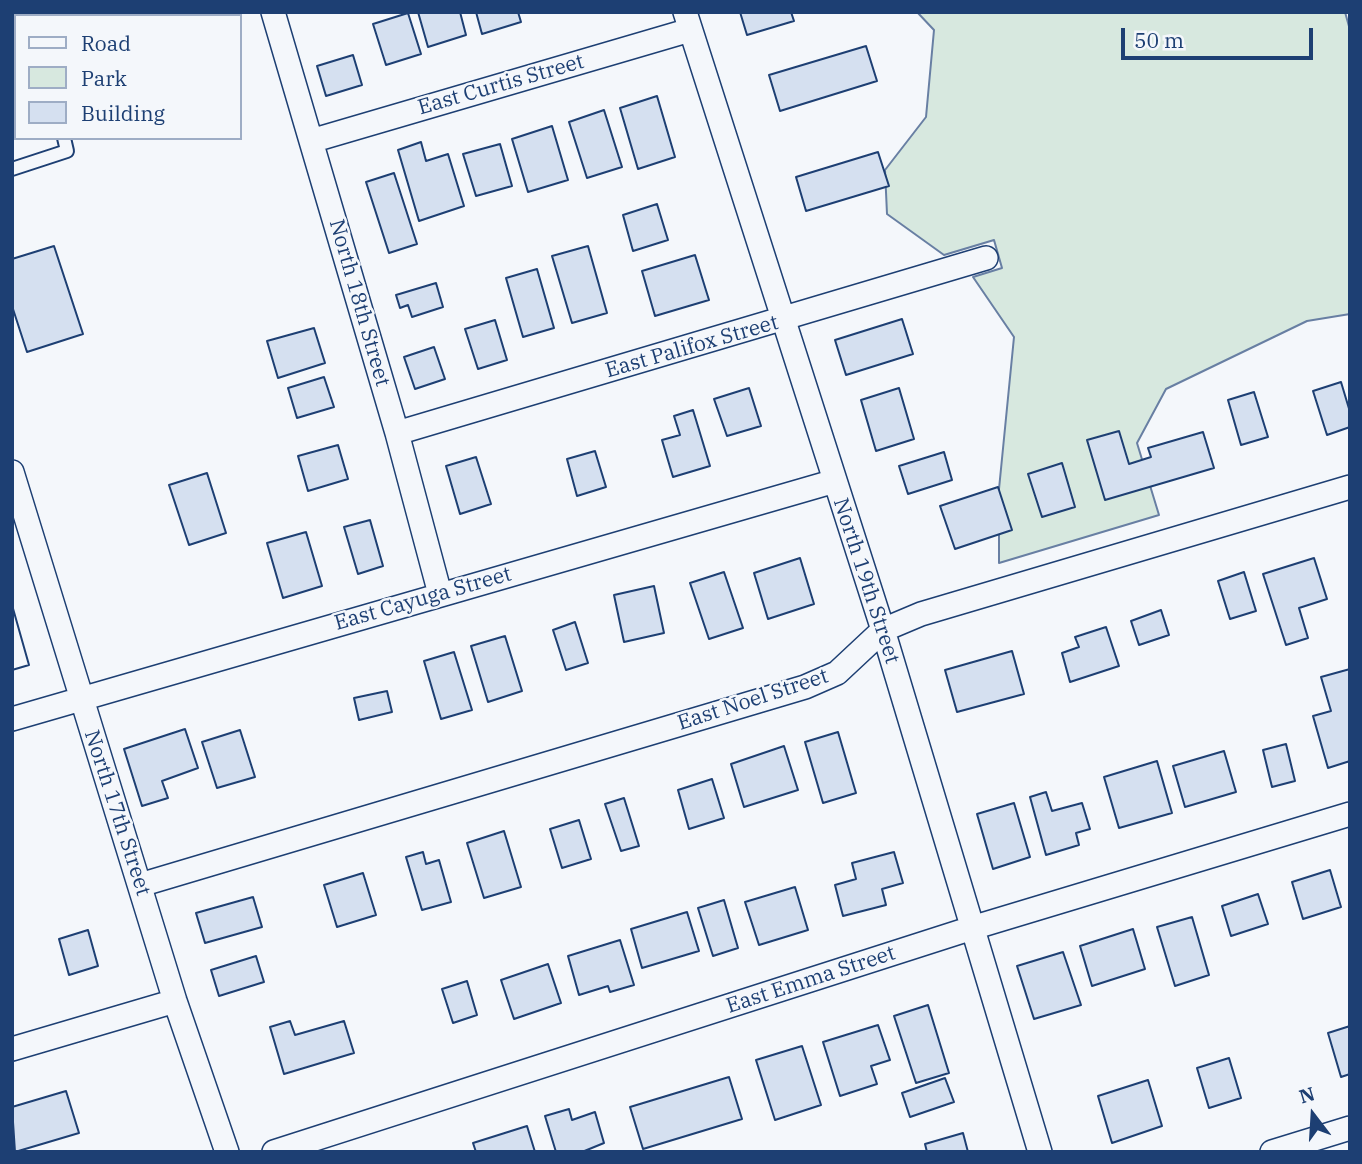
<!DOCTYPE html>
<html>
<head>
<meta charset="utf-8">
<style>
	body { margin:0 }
	#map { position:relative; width:1362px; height:1164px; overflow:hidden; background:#f4f7fb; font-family:"IBM Plex Serif",serif }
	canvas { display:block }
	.frame { position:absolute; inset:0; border:14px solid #1d3f73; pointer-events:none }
	.legend { position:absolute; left:14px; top:14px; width:228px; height:126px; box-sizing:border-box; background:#f4f7fb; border:2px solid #9eadc5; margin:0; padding:9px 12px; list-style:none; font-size:21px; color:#1d3f73 }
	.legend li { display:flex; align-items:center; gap:14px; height:35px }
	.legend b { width:35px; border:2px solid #9eadc5 }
	.north { position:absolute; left:1278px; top:1080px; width:70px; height:70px; -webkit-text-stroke:5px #f4f7fb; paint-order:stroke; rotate:343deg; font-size:19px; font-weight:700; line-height:28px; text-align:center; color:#1d3f73 }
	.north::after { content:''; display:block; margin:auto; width:24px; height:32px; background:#1d3f73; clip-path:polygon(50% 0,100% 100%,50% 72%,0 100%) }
	.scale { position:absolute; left:1121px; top:28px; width:192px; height:32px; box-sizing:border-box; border:4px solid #1d3f73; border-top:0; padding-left:9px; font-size:21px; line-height:24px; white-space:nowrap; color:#1d3f73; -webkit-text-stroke:5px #f4f7fb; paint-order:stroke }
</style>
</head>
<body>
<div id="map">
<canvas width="1362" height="1164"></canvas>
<div class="frame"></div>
<ul class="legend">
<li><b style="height:9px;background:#f4f7fb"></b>Road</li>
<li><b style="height:19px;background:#d7e8df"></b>Park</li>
<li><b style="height:19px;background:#d5e0f0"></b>Building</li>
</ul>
<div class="north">N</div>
<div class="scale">50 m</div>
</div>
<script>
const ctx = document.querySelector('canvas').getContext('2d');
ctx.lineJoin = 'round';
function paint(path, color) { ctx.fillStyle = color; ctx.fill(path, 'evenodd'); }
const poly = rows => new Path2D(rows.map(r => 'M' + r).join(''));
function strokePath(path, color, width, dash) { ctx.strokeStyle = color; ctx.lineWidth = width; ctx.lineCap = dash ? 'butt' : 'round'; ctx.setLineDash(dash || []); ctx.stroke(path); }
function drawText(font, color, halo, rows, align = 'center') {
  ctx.font = font + ' "IBM Plex Serif",serif'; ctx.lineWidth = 5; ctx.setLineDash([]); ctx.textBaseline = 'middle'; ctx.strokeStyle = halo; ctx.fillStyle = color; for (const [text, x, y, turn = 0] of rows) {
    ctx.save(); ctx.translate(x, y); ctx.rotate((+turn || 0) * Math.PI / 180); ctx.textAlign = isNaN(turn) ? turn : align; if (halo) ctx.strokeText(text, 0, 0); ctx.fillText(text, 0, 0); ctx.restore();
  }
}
const green = poly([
	[917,12,1345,12,1350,30,1350,314,1307,321,1166,389,1137,443,1159,515,999,563,999,489,1014,337,973,277,1002,268,994,240,944,255,887,214,885,170,926,117,934,30,917,12]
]);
paint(green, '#d7e8df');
strokePath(green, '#687fa3', 2);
const building = poly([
	[418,12,460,12,466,35,428,47,418,12],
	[476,12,518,12,521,22,482,34,476,12],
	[740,12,791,12,794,21,747,35,740,12],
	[408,13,421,54,386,65,373,24,408,13],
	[866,46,877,81,780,111,769,75,866,46],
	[353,55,362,85,326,96,317,66,353,55],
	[657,96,675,157,638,169,620,108,657,96],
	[604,110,622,167,587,178,569,122,604,110],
	[552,126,568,180,528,192,512,139,552,126],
	[421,142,426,161,448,154,464,206,419,221,398,150,421,142],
	[500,144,512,186,476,196,463,154,500,144],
	[878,152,889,186,806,211,796,177,878,152],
	[394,173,417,244,389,253,366,182,394,173],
	[657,204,668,240,633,251,623,215,657,204],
	[54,246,83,334,27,352,12,306,12,259,54,246],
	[588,246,607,313,572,323,552,256,588,246],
	[695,255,709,300,655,316,642,271,695,255],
	[537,269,554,328,523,337,506,278,537,269],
	[436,283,443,307,412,317,408,305,400,308,396,295,436,283],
	[902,319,913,354,846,375,835,340,902,319],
	[495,320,507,360,478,369,465,329,495,320],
	[314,328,325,363,278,378,267,341,314,328],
	[434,347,445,379,415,389,404,357,434,347],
	[324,377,334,407,297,418,288,388,324,377],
	[1341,382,1350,412,1350,427,1327,435,1313,391,1341,382],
	[749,388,761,426,727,436,714,399,749,388],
	[899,388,914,439,876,451,861,400,899,388],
	[1254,392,1268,437,1241,445,1228,400,1254,392],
	[693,410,710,466,673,477,662,440,680,435,674,416,693,410],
	[1119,431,1129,464,1151,457,1148,448,1203,432,1214,468,1105,500,1087,440,1119,431],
	[338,445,348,479,308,491,298,456,338,445],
	[595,451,606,487,577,496,567,459,595,451],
	[944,452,952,480,908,494,899,466,944,452],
	[476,457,491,504,460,514,446,466,476,457],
	[1062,463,1075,507,1042,517,1028,474,1062,463],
	[207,473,226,533,189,545,169,485,207,473],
	[998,487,1012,530,955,549,940,506,998,487],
	[370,520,383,566,358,574,344,527,370,520],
	[306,532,322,586,283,598,267,543,306,532],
	[800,558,814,604,768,619,754,573,800,558],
	[1314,558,1327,599,1299,608,1308,638,1286,645,1263,574,1314,558],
	[724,572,743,628,709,639,690,583,724,572],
	[1244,572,1256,611,1230,619,1218,581,1244,572],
	[654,586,664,633,624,642,614,595,654,586],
	[12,605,29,665,12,670,12,605],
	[12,605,29,665,12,670,12,605],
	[1161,610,1169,635,1139,645,1131,621,1161,610],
	[575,622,588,663,566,670,553,630,575,622],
	[1106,627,1119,666,1070,682,1062,653,1079,647,1075,637,1106,627],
	[505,636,522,691,488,702,471,646,505,636],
	[1012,651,1024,694,957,712,945,670,1012,651],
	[454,652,472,710,441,719,424,661,454,652],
	[1350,669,1350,761,1328,768,1313,716,1331,711,1321,677,1350,669],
	[387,691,392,712,359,720,354,698,387,691],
	[185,729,198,768,162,781,168,798,142,806,124,749,185,729],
	[240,730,255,777,217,788,202,742,240,730],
	[838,732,856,793,823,803,805,742,838,732],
	[1286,744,1295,781,1272,787,1263,750,1286,744],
	[784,746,798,790,744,807,731,764,784,746],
	[1224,751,1236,792,1185,807,1173,766,1224,751],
	[1157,761,1172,813,1119,828,1104,777,1157,761],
	[712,779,724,818,689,829,678,790,712,779],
	[1046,792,1052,811,1082,803,1090,829,1076,833,1079,845,1046,855,1030,797,1046,792],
	[624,798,639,846,621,851,605,804,624,798],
	[1014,803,1030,857,993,869,977,814,1014,803],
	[579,820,591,859,562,868,550,829,579,820],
	[504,831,521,887,484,898,467,843,504,831],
	[423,852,426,864,439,860,451,902,422,910,406,857,423,852],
	[894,852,903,883,882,889,886,905,843,916,835,885,856,879,852,863,894,852],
	[1330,870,1341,907,1303,919,1292,882,1330,870],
	[363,873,376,915,337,927,324,885,363,873],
	[795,887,808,930,759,945,745,902,795,887],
	[1258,894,1268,924,1231,936,1222,906,1258,894],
	[253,897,262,927,205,943,196,913,253,897],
	[724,900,738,948,713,956,698,908,724,900],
	[687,912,699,951,642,968,631,929,687,912],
	[1192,917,1209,975,1175,986,1157,927,1192,917],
	[1133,929,1145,969,1092,986,1080,946,1133,929],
	[88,930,98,966,69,975,59,939,88,930],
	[620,940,634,985,610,992,608,986,579,995,568,956,620,940],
	[1063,952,1081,1005,1034,1019,1017,966,1063,952],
	[256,956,264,982,219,996,211,970,256,956],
	[548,964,561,1003,514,1019,501,980,548,964],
	[467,981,477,1015,453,1023,442,989,467,981],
	[928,1005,949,1073,916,1083,894,1016,928,1005],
	[290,1021,295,1035,344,1021,354,1053,284,1074,270,1027,290,1021],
	[878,1025,890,1060,871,1066,877,1084,840,1096,823,1042,878,1025],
	[1350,1026,1350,1074,1341,1077,1328,1033,1350,1026],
	[802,1046,821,1105,775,1120,756,1060,802,1046],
	[1229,1058,1241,1098,1209,1108,1197,1068,1229,1058],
	[729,1077,742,1119,643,1149,630,1107,729,1077],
	[945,1078,954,1102,910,1117,902,1093,945,1078],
	[1148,1080,1162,1126,1112,1143,1098,1096,1148,1080],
	[66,1091,79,1133,15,1152,12,1107,66,1091],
	[569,1109,572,1120,595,1112,604,1143,582,1152,556,1152,545,1116,569,1109],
	[527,1126,535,1152,476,1152,473,1143,527,1126],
	[963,1133,968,1152,927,1152,925,1144,963,1133]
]);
paint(building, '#d5e0f0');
strokePath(building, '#1d3f73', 2);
const service = poly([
	[25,12,26,16],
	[12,169,67,151,64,138]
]);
const minor = poly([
	[273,12,397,433,440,594],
	[685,12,883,630,1040,1152],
	[311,141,690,30],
	[397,433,986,258],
	[12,472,175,1001,227,1152],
	[12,719,835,481],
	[140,885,805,687,837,673,883,630,921,614,1350,487],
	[12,1049,175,1001],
	[274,1152,972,928,1350,814],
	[1272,1152,1350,1128]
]);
strokePath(service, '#1d3f73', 16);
strokePath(minor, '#1d3f73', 26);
strokePath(service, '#f4f7fb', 12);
strokePath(minor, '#f4f7fb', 23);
drawText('21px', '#1d3f73', '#f4f7fb', [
	["East Curtis Street",501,85,-16],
	["North 18th Street",359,303,74],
	["East Palifox Street",692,347,-16],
	["North 19th Street",866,581,72],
	["East Cayuga Street",423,599,-16],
	["East Noel Street",753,700,-18],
	["North 17th Street",117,813,72],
	["East Emma Street",811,980,-18]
]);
</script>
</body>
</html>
